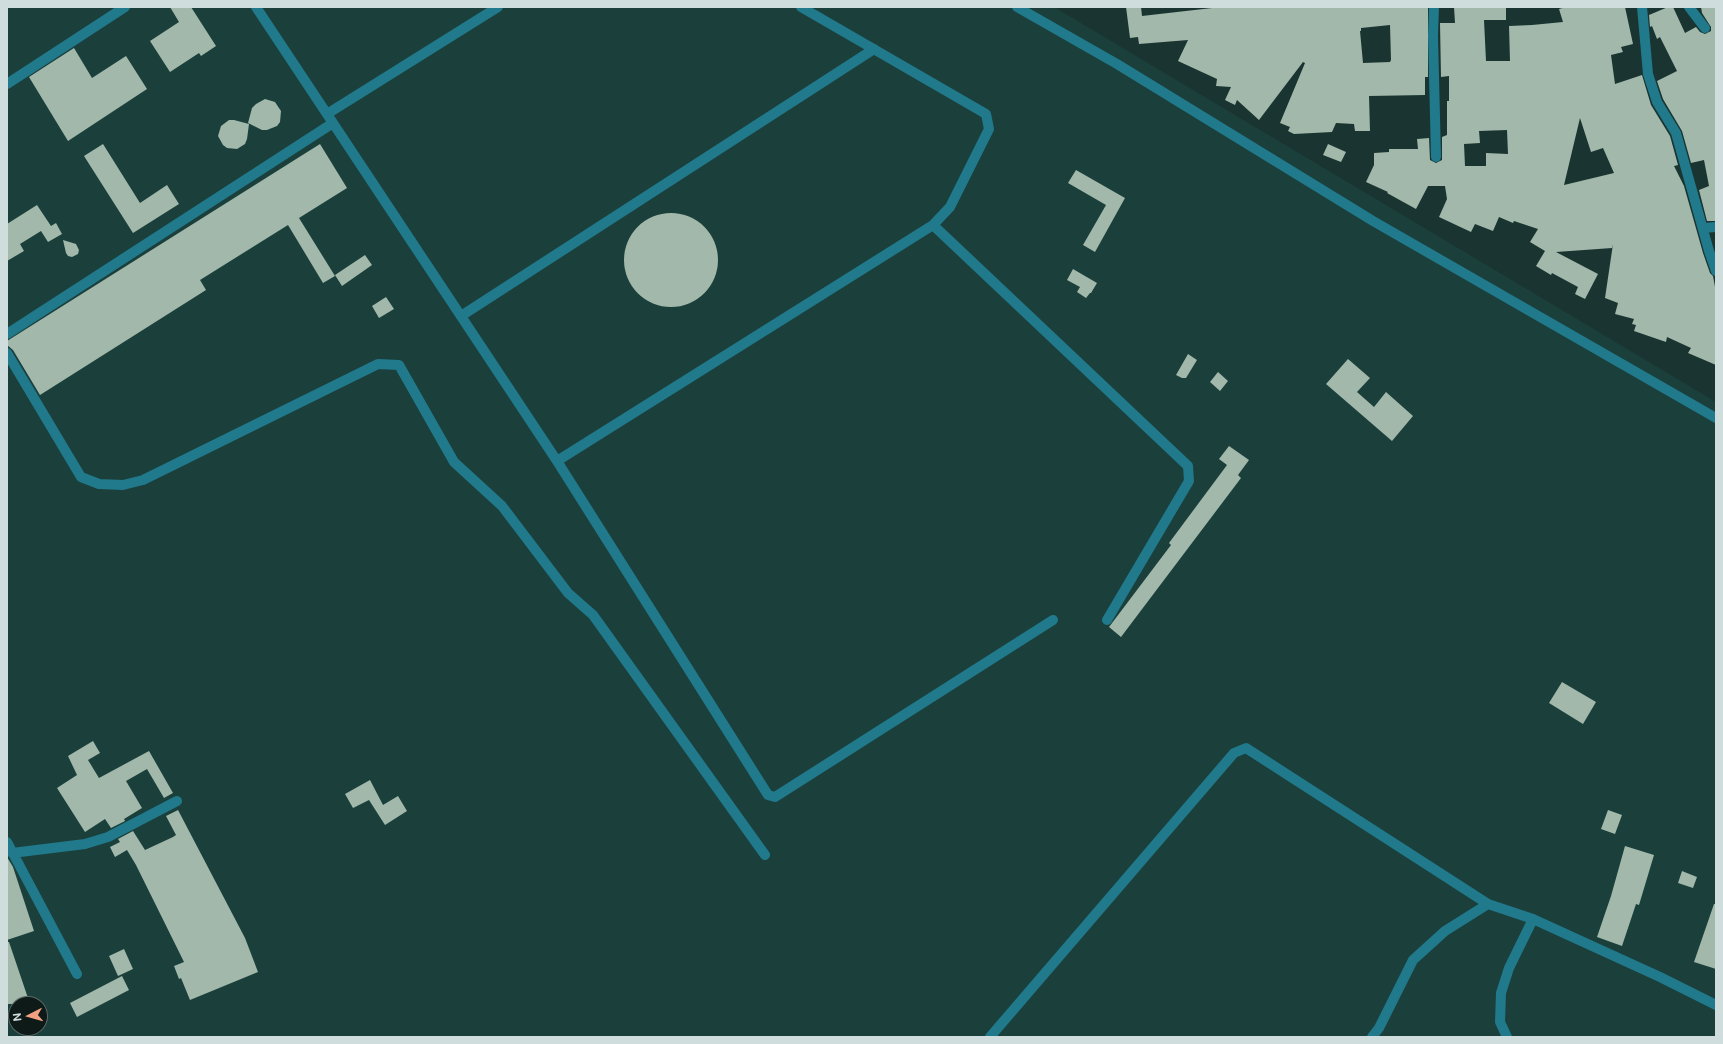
<!DOCTYPE html>
<html>
<head>
<meta charset="utf-8">
<style>
	body { margin:0 }
	#map { position:relative; width:1723px; height:1044px; overflow:hidden; background:#1a3431; font-family:"Public Sans",sans-serif }
	canvas { display:block }
	.frame { position:absolute; inset:0; border:8px solid #cfdedc; pointer-events:none }
	.north { position:absolute; left:8px; top:996px; width:40px; height:40px; box-sizing:border-box; background:#0e1a18; border:1px solid #5b6866; border-radius:50%; rotate:264deg; font-size:11px; font-weight:700; line-height:16px; text-align:center; color:#cfdedc }
	.north::after { content:''; display:block; margin:auto; width:14px; height:18px; background:#f3a082; clip-path:polygon(50% 0,100% 100%,50% 72%,0 100%) }
</style>
</head>
<body>
<div id="map">
<canvas width="1723" height="1044"></canvas>
<div class="frame"></div>
<div class="north">N</div>
</div>
<script>
const ctx = document.querySelector('canvas').getContext('2d');
ctx.lineJoin = 'round';
function paint(path, color) { ctx.fillStyle = color; ctx.fill(path, 'evenodd'); }
const poly = rows => new Path2D(rows.map(r => 'M' + r).join(''));
function strokePath(path, color, width, dash) { ctx.strokeStyle = color; ctx.lineWidth = width; ctx.lineCap = dash ? 'butt' : 'round'; ctx.setLineDash(dash || []); ctx.stroke(path); }
paint(poly([
	[7,7,1054,7,1716,402,1716,1037,7,1037],
	[16,1004,40,1004,40,1028,16,1028]
]), '#1b403c');
paint(poly([
	[170,7,191,7,216,46,201,56,199,53,170,72,150,41,179,22],
	[1126,7,1141,7,1142,16,1212,8,1212,7,1428,7,1428,77,1425,77,1425,95,1369,96,1370,131,1355,131,1354,124,1336,123,1332,132,1294,134,1288,131,1290,127,1280,123,1305,63,1303,62,1259,120,1237,100,1235,105,1225,100,1231,87,1216,86,1217,79,1178,61,1188,40,1139,44,1138,37,1130,38],
	[1390,25,1391,60,1390,62,1363,63,1360,31,1361,31,1361,28],
	[1454,7,1506,7,1506,20,1484,20,1486,61,1510,61,1509,26,1532,25,1563,22,1559,9,1566,7,1625,7,1633,44,1621,47,1623,52,1611,55,1615,84,1642,75,1651,105,1670,136,1678,165,1674,166,1684,186,1703,253,1710,273,1713,276,1716,292,1716,365,1688,353,1691,348,1667,337,1666,342,1634,331,1636,325,1632,324,1634,319,1615,314,1618,303,1605,298,1613,244,1612,248,1556,252,1598,274,1585,299,1575,294,1578,287,1552,273,1551,275,1536,266,1545,251,1530,242,1538,229,1514,221,1513,223,1499,217,1493,231,1475,224,1471,232,1439,217,1447,199,1445,186,1428,186,1416,209,1387,193,1388,192,1366,182,1374,165,1374,153,1389,152,1389,149,1418,149,1417,139,1429,138,1430,160,1436,163,1442,160,1442,137,1447,135,1447,101,1449,101,1449,76,1441,77,1440,23,1455,23],
	[1580,118,1591,152,1603,148,1614,173,1564,185],
	[1507,130,1508,154,1486,153,1486,166,1465,166,1464,144,1480,143,1479,131],
	[1668,7,1673,7,1685,33,1696,27,1700,32,1705,34,1711,31,1711,27,1702,13,1701,7,1716,7,1716,221,1707,221,1699,190,1709,186,1704,160,1691,163,1682,131,1663,99,1657,81,1677,71,1660,37,1657,39,1652,26,1650,27,1649,15],
	[74,48,92,78,126,56,147,89,68,141,29,77],
	[265,99,275,102,281,111,280,122,277,126,267,130,262,130,248,123,252,108,256,104],
	[229,120,234,120,249,124,247,139,245,144,237,149,227,148,223,145,218,136,221,126],
	[103,144,140,203,167,185,179,204,133,233,84,156],
	[320,144,347,188,299,218,335,276,323,283,288,225,200,280,206,290,40,395,13,350,7,345,7,341],
	[1328,144,1346,152,1341,162,1323,155],
	[1076,170,1125,198,1095,252,1083,245,1106,205,1068,183],
	[37,205,51,226,56,223,62,234,48,242,41,231,20,244,24,251,7,261,7,224],
	'624 260a47 47 0 1 1 94 0a47 47 0 1 1-94 0Z',
	[63,240,76,244,79,250,78,254,72,257,68,256,66,253],
	[365,255,372,265,342,286,335,275],
	[1073,269,1097,283,1091,293,1090,293,1086,298,1077,292,1080,287,1067,280],
	[386,297,394,309,379,318,372,306],
	[1188,354,1197,360,1186,378,1182,378,1176,375],
	[1348,359,1370,378,1357,392,1374,407,1386,392,1413,416,1392,441,1326,384],
	[1218,372,1228,381,1220,391,1210,382],
	[1229,446,1249,460,1238,475,1241,478,1121,637,1109,627,1171,545,1169,543,1227,465,1219,459],
	[1562,682,1596,702,1583,724,1549,703],
	[93,741,100,753,88,760,99,778,149,751,173,793,164,798,147,769,126,781,142,808,124,819,125,821,111,828,105,819,85,832,57,788,77,775,68,756],
	[370,780,383,805,398,796,407,811,385,825,369,800,353,808,345,794],
	[178,810,245,938,258,972,190,1000,181,978,179,979,174,966,184,962,136,865,127,850,115,857,110,847,120,842,118,839,133,831,145,850,173,837,176,835,166,816],
	[1608,810,1622,815,1615,834,1601,829],
	[1625,846,1654,855,1639,905,1636,904,1622,946,1597,937,1611,896],
	[7,857,13,867,34,931,7,940],
	[1682,871,1697,877,1693,888,1678,883],
	[1714,904,1716,904,1716,969,1694,962],
	[7,942,9,942,30,1004,7,1004],
	[124,949,133,969,118,976,109,956],
	[122,976,129,990,77,1017,70,1003]
]), '#a1b8aa');
strokePath(poly([
	[256,7,557,461,768,795,775,797,1053,620],
	[1017,7,1117,64,1373,221,1716,418],
	[1434,7,1433,36,1436,157],
	[1642,7,1648,74,1657,102,1676,133,1709,251,1716,271],
	[1689,7,1705,28],
	[7,84,125,7],
	[327,114,498,7],
	[933,225,1188,466,1189,481,1107,620],
	[1703,228,1716,227],
	[461,316,874,49],
	[7,334,333,123],
	[7,353,81,477,99,484,123,485,143,480,378,364,399,365,454,462,502,506,568,593,593,615,765,855],
	[557,461,933,225,950,207,989,129,986,114,801,7],
	[7,842,77,974],
	[12,853,85,844,108,837,177,801],
	[990,1037,1234,753,1246,748,1488,904],
	[1372,1037,1379,1028,1413,960,1445,931,1488,904,1533,919,1660,977,1716,1005],
	[1507,1037,1500,1022,1501,993,1509,968,1533,919]
]), '#21798c', 10);
</script>
</body>
</html>
